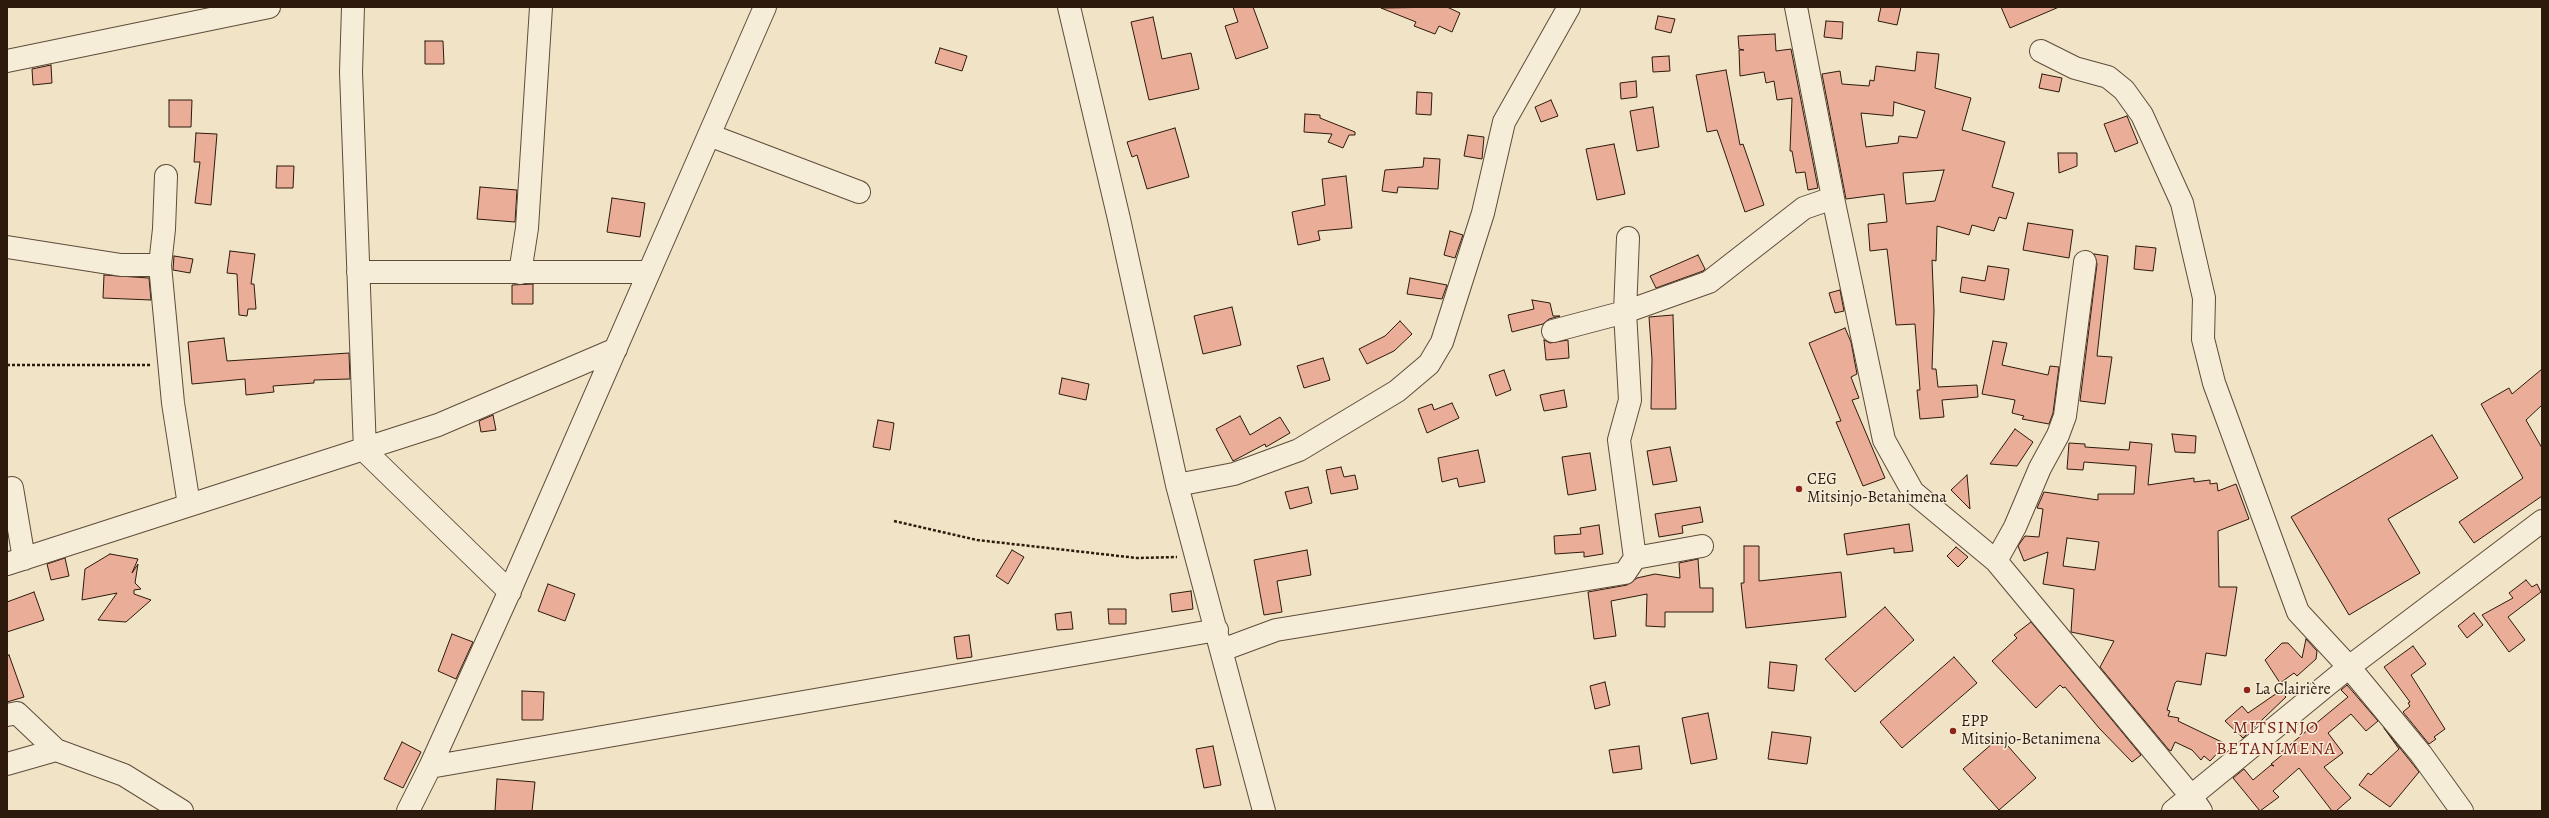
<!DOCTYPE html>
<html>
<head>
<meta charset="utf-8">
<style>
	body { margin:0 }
	#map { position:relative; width:2549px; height:818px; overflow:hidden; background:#f1e3c5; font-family:Alegreya,serif }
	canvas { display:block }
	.frame { position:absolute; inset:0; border:8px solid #2d1a0c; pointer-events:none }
</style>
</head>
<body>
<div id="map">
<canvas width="2549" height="818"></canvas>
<div class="frame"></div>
</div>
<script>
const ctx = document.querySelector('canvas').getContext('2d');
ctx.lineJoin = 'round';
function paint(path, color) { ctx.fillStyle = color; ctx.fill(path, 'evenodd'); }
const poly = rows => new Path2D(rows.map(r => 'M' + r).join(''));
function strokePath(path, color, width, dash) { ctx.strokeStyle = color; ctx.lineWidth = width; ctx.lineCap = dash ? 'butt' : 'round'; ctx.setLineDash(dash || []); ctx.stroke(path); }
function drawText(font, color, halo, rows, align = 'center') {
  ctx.font = font + ' Alegreya,serif'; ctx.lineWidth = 3; ctx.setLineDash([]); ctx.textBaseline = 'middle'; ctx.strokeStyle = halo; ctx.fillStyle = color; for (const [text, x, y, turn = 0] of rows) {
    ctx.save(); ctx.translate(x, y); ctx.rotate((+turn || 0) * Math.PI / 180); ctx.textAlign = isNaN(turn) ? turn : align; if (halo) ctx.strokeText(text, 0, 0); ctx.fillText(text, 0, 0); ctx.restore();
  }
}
const building = poly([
	[1233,7,1253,7,1268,48,1236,59,1225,26,1238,22,1233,7],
	[1447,7,1460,13,1452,32,1439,26,1435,34,1414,26,1416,22,1381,8,1447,7],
	[1881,7,1901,7,1897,25,1878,21,1881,7],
	[2001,7,2059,7,2010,28,2001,7],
	[1658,16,1675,19,1671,33,1655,29,1658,16],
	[1153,17,1162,59,1191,53,1199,89,1149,100,1131,22,1153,17],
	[1826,21,1843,22,1842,39,1824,37,1826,21],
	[1775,34,1776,51,1791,49,1818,188,1808,190,1805,172,1796,173,1792,151,1790,151,1792,98,1777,100,1774,81,1766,83,1764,72,1740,76,1739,50,1744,50,1739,49,1738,36,1775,34],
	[425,41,443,41,444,64,425,64,425,41],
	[940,48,967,56,962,71,935,63,940,48],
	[1917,52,1939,54,1935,88,1971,98,1962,130,2005,142,1992,187,2014,193,2006,219,1999,217,1994,231,1972,225,1969,235,1937,226,1936,261,1932,260,1934,311,1932,369,1936,369,1938,387,1977,385,1978,397,1942,400,1944,417,1920,419,1917,390,1920,390,1915,324,1896,325,1887,249,1870,251,1868,224,1887,222,1884,194,1846,199,1822,74,1840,71,1842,84,1869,86,1870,80,1874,81,1876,66,1915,71,1917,52],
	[1894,102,1925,111,1917,138,1899,136,1898,143,1866,147,1861,113,1893,116,1894,102],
	[1944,170,1935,201,1906,204,1903,173,1944,170],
	[1669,56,1670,71,1653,72,1652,57,1669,56],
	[51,65,52,83,33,85,32,69,51,65],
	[1726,70,1740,145,1743,144,1764,205,1745,212,1717,130,1707,132,1696,75,1726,70],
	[2042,74,2062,78,2059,92,2039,88,2042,74],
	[1636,81,1637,97,1621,99,1620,83,1636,81],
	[1417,92,1432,93,1431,115,1416,114,1417,92],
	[169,100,192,100,191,127,169,127,169,100],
	[1551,100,1558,116,1541,122,1535,107,1551,100],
	[1653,107,1659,147,1637,151,1630,111,1653,107],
	[1305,114,1320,115,1320,118,1355,132,1355,135,1349,135,1343,148,1328,142,1332,134,1304,132,1305,114],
	[2127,116,2138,143,2115,152,2104,124,2127,116],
	[1175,128,1189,177,1147,189,1137,155,1132,157,1127,142,1175,128],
	[196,133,217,134,211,205,195,203,200,162,194,162,196,133],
	[1468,135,1484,137,1482,159,1464,156,1468,135],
	[1614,144,1625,194,1597,200,1586,149,1614,144],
	[2058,153,2077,153,2077,166,2059,173,2058,153],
	[1424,158,1440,159,1438,189,1398,187,1397,193,1382,191,1385,170,1423,167,1424,158],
	[277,166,294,166,293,188,276,188,277,166],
	[1346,176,1352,228,1318,231,1320,240,1298,245,1292,212,1325,205,1322,179,1346,176],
	[480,187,517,190,515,222,477,219,480,187],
	[612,198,645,203,640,237,607,232,612,198],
	[2028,223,2073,230,2069,258,2023,250,2028,223],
	[1450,231,1463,235,1455,258,1444,255,1450,231],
	[2136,246,2156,248,2153,271,2134,269,2136,246],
	[230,251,255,254,251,284,254,284,256,309,248,309,247,316,239,315,237,274,227,273,230,251],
	[2094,254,2108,256,2097,356,2112,357,2105,404,2080,401,2097,264,2094,254],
	[1698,255,1705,269,1703,271,1656,288,1650,276,1698,255],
	[174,256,193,259,190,273,173,270,174,256],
	[1988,266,2009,269,2004,300,1960,292,1962,277,1985,281,1988,266],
	[104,275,149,278,151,300,103,298,104,275],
	[1410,278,1447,285,1442,299,1407,294,1410,278],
	[533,284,533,304,512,304,512,285,533,284],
	[1840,290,1844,311,1835,313,1829,293,1840,290],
	[1532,300,1550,303,1553,316,1560,316,1549,319,1543,324,1512,332,1508,315,1534,309,1532,300],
	[1232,307,1241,345,1203,354,1194,316,1232,307],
	[1673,315,1676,409,1651,409,1652,359,1649,317,1673,315],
	[1400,321,1412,334,1394,351,1367,364,1359,349,1385,336,1400,321],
	[1845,328,1851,342,1857,374,1851,377,1859,398,1852,400,1885,478,1863,486,1836,422,1841,421,1809,343,1845,328],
	[224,338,227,361,349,353,350,379,314,380,314,383,273,386,274,392,246,395,245,379,192,384,188,342,224,338],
	[1544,340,1550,343,1568,340,1569,358,1546,360,1544,340],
	[1993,341,2007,343,2002,365,2048,375,2050,366,2059,367,2053,413,2049,424,2022,419,2024,416,2012,413,2015,400,1982,394,1993,341],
	[1323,358,1330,380,1304,388,1297,366,1323,358],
	[2542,369,2542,405,2526,420,2542,448,2542,496,2474,543,2459,522,2523,478,2481,404,2509,388,2512,394,2542,369],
	[1504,370,1511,390,1496,396,1489,375,1504,370],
	[1062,378,1089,384,1086,400,1059,394,1062,378],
	[1564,390,1567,407,1544,411,1540,395,1564,390],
	[1452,403,1459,418,1427,433,1418,409,1432,404,1434,410,1452,403],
	[493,415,496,430,481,432,479,421,493,415],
	[1240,416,1250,435,1280,417,1290,433,1266,447,1265,444,1233,461,1216,429,1240,416],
	[878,420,894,423,890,450,873,447,878,420],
	[2015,429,2033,442,2017,466,1990,464,2015,429],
	[2172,434,2196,436,2195,453,2175,452,2172,434],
	[2432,435,2458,478,2388,519,2420,573,2349,615,2291,517,2432,435],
	[2130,442,2152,444,2148,485,2194,478,2194,482,2210,480,2210,484,2217,483,2218,491,2236,484,2249,519,2218,531,2219,587,2237,587,2226,656,2206,653,2201,685,2177,681,2175,683,2167,710,2170,711,2168,716,2179,718,2178,721,2226,744,2210,761,2204,756,2201,760,2192,750,2175,742,2171,751,2169,750,2100,667,2114,641,2071,632,2074,589,2043,584,2048,552,2024,561,2018,546,2025,536,2039,537,2043,509,2037,508,2044,492,2098,500,2098,494,2134,494,2136,466,2084,462,2083,470,2067,469,2069,443,2085,444,2085,447,2129,450,2130,442],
	[2067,538,2099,542,2095,570,2063,566,2067,538],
	[1670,447,1677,481,1653,485,1647,451,1670,447],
	[1478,450,1485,482,1459,487,1457,478,1442,482,1438,458,1478,450],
	[1590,453,1596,490,1568,495,1562,457,1590,453],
	[1341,467,1344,477,1355,475,1358,489,1331,494,1326,470,1341,467],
	[1967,475,1970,509,1951,490,1967,475],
	[1308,487,1312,503,1290,509,1285,492,1308,487],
	[1700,507,1703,522,1682,526,1683,533,1659,537,1655,514,1700,507],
	[1909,524,1913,551,1894,553,1894,548,1847,555,1844,534,1909,524],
	[1599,525,1603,554,1584,557,1584,552,1555,554,1554,536,1581,534,1580,528,1599,525],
	[1744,546,1759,546,1759,581,1841,572,1846,617,1746,628,1741,583,1744,583,1744,546],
	[1956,547,1968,557,1958,567,1947,556,1956,547],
	[1012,550,1024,557,1008,584,996,576,1012,550],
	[1307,550,1311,575,1277,581,1282,612,1264,615,1254,560,1307,550],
	[110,554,138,559,132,573,138,564,135,583,141,589,134,590,134,594,151,600,126,622,98,620,117,593,82,600,85,569,110,554],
	[65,558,69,576,51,580,47,564,65,558],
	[1698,559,1700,588,1713,588,1713,612,1665,612,1665,627,1646,626,1647,594,1611,601,1616,636,1594,639,1588,592,1627,585,1637,578,1655,574,1680,578,1679,563,1698,559],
	[2526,580,2532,587,2537,584,2541,592,2508,617,2525,640,2509,652,2482,615,2513,598,2509,593,2526,580],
	[548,584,575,594,565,621,538,611,548,584],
	[1191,591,1193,609,1172,612,1170,594,1191,591],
	[34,592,44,620,7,632,7,602,34,592],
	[1885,607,1914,640,1855,692,1825,659,1885,607],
	[1108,609,1126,609,1126,624,1109,624,1108,609],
	[1071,612,1073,629,1057,630,1055,614,1071,612],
	[2474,613,2483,625,2467,638,2458,626,2474,613],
	[2031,622,2141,755,2132,762,2099,728,2065,687,2063,688,2060,685,2036,708,1992,661,2017,638,2014,635,2031,622],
	[452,634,473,642,456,679,438,671,452,634],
	[969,635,972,657,957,659,954,637,969,635],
	[2306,639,2317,651,2316,659,2297,676,2294,673,2280,683,2265,660,2282,643,2288,643,2302,658,2306,639],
	[2413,646,2426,664,2411,675,2445,729,2434,737,2436,739,2429,744,2403,712,2410,706,2408,703,2410,702,2384,667,2413,646],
	[9,655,24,697,7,702,7,656,9,655],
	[1954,657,1977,683,1902,748,1880,722,1954,657],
	[1770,662,1797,665,1794,691,1768,688,1770,662],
	[1605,682,1610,705,1595,709,1590,686,1605,682],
	[2347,685,2378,721,2366,731,2351,714,2328,733,2343,753,2324,767,2351,798,2336,811,2332,811,2299,768,2273,791,2279,797,2260,811,2233,778,2244,769,2253,780,2271,765,2274,766,2271,764,2282,755,2280,753,2348,697,2341,690,2347,685],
	[522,691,544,692,543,720,522,720,522,691],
	[2280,691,2286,697,2243,738,2225,721,2242,706,2248,713,2280,691],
	[1708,713,1717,759,1691,764,1682,718,1708,713],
	[2384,728,2419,772,2390,807,2359,785,2368,773,2371,775,2399,749,2384,728],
	[1772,732,1811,737,1807,764,1768,759,1772,732],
	[2000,737,2036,778,1999,810,1963,769,2000,737],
	[402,742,421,752,403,788,384,779,402,742],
	[1213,746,1221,785,1204,788,1196,749,1213,746],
	[1639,746,1642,769,1613,773,1609,750,1639,746],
	[497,779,535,782,532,811,495,811,497,779]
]);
paint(building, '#e9ad98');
strokePath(building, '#2d1a0c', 1);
const minor = poly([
	[353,7,351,72,365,451,510,592],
	[1069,7,1119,219,1177,485,1264,811],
	[1796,7,1833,198,1884,440,1913,492,1996,561,2191,796,2201,811],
	[2041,51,2075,68,2108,77,2124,90,2142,115,2182,203,2204,298,2203,339,2214,383,2298,612,2349,667,2421,754,2462,811],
	[7,61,269,7],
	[709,135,859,192],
	[7,247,121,265,160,265,164,229,166,176],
	[160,265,173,403,189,505],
	[358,272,649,272],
	[520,273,527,228,541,7],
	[1553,331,1625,312,1709,282,1804,208,1833,198],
	[1177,485,1234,474,1299,450,1397,391,1429,364,1442,342,1483,213,1504,122,1569,7],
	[7,489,12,488,24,559],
	[1635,558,1702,546],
	[1996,561,2015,527,2040,468,2058,435,2065,416,2085,262],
	[7,564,438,425,616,349],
	[1222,650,1276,630,1625,573,1635,558,1619,440,1630,400,1625,312,1628,238],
	[7,715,17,713,56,750],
	[7,764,56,750,124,775,182,811],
	[430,767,1217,630],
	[408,811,430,767,507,597,765,7],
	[2173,811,2349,667,2542,521]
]);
strokePath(minor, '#5e4c3a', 24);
strokePath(poly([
	[7,365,150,365],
	[894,521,977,540,1137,558,1177,557]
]), '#2d1a0c', 2.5, [3, 2]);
strokePath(minor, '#f6edd9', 22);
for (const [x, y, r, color] of [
	[1799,489,4,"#8f2418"],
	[2247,690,4,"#8f2418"],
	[1953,731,4,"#8f2418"]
]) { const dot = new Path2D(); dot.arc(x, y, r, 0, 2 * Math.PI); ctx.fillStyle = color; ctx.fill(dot); strokePath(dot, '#f6edd9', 1.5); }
drawText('16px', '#2d1a0c', '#f6edd9', [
	["CEG",1807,480],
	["Mitsinjo-Betanimena",1807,498],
	["La Clairière",2255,690],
	["EPP",1961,722],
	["Mitsinjo-Betanimena",1961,740]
], 'left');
ctx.letterSpacing = '1px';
drawText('18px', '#7a1f14', '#f6edd9', [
	["MITSINJO",2276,729],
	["BETANIMENA",2276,750]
]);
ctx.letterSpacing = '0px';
</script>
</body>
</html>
